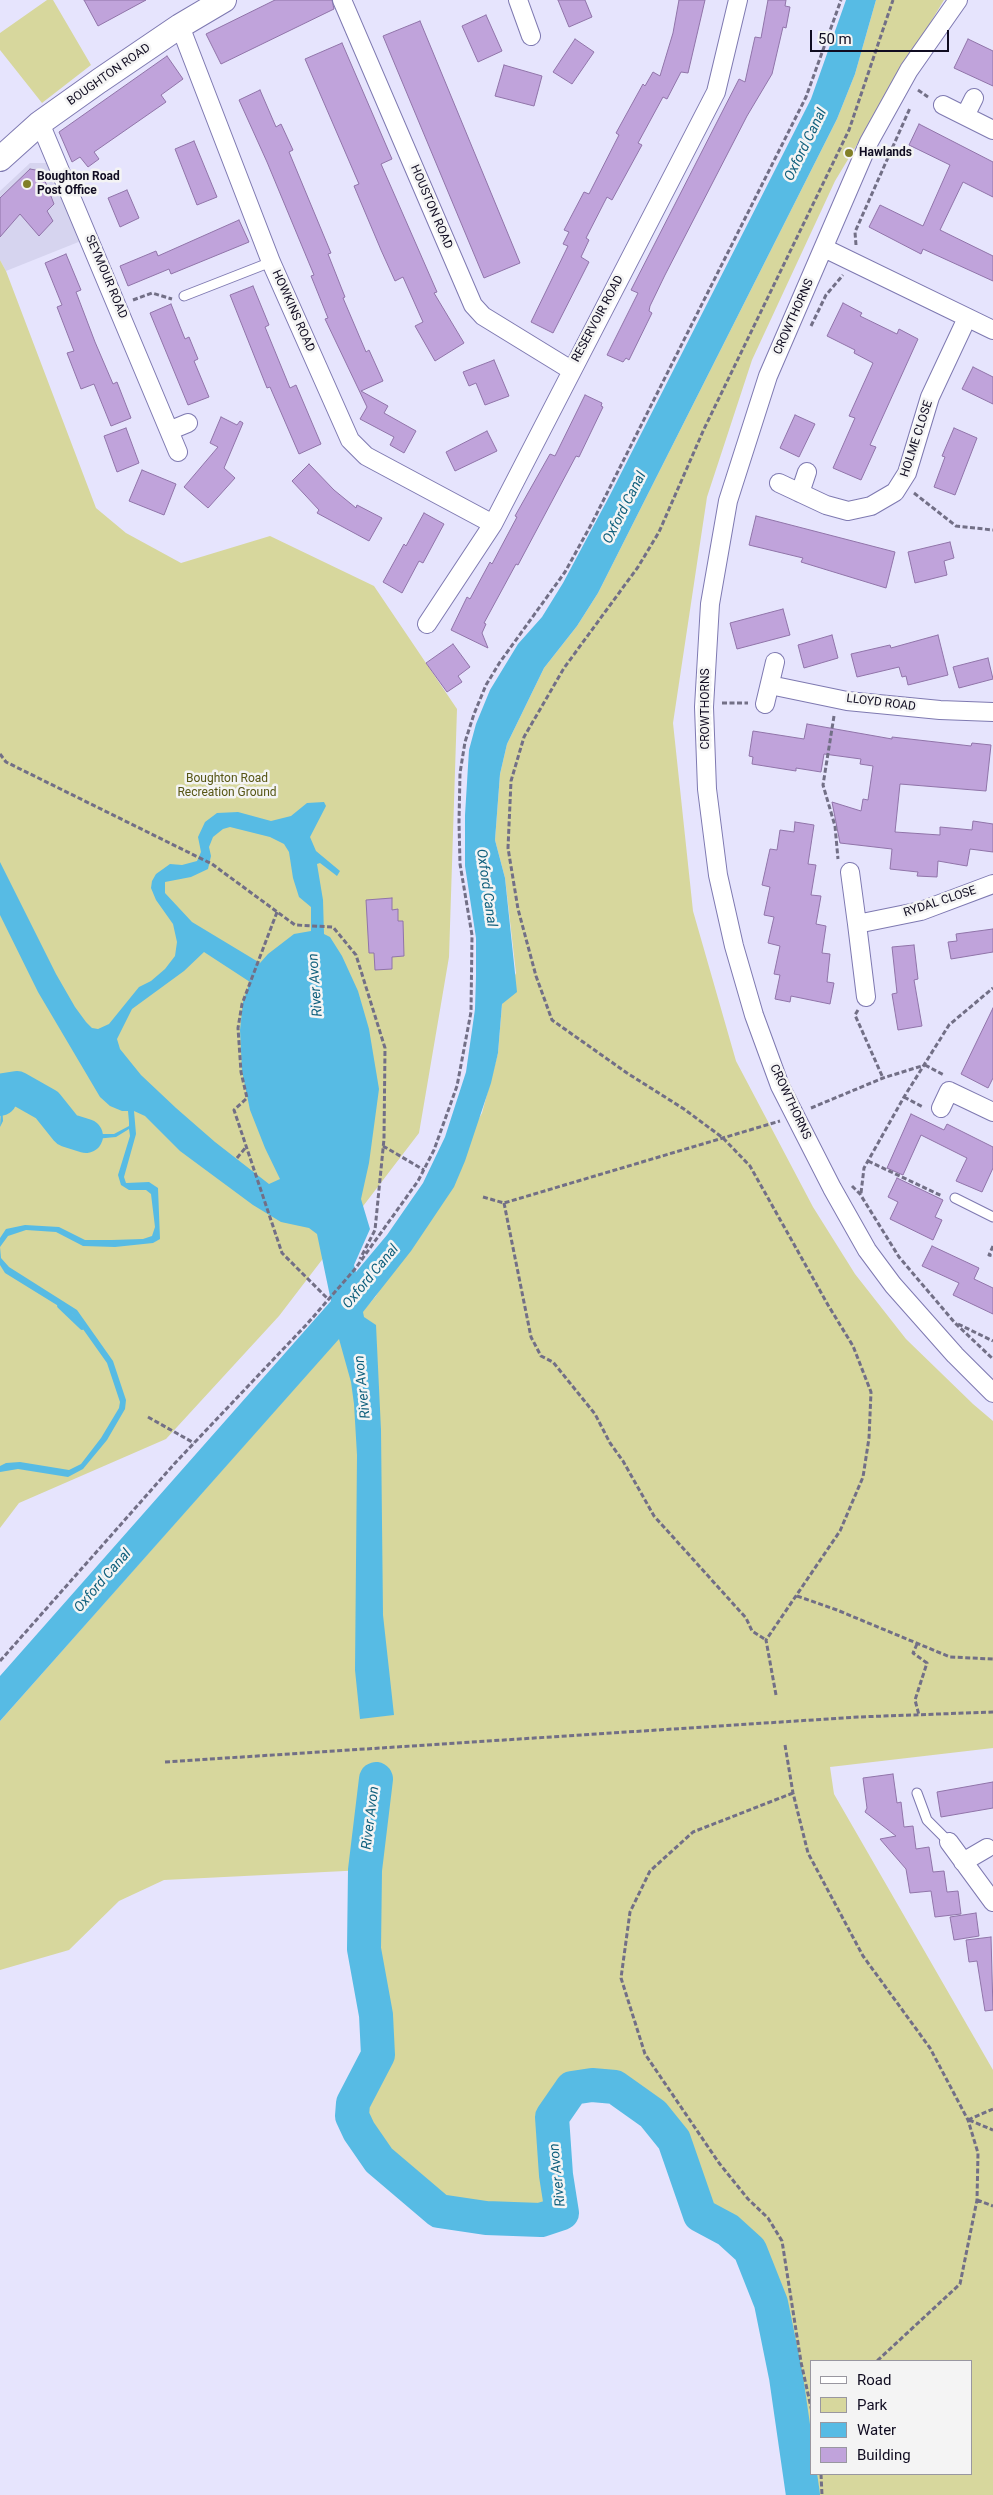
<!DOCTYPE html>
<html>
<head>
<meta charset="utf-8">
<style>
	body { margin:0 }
	#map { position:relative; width:993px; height:2495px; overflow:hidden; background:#e6e4fd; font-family:Roboto,sans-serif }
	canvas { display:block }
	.legend { position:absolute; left:810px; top:2360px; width:162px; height:115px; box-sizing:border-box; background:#f4f4f4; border:1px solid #9997a0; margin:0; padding:6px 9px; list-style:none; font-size:15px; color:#100c21 }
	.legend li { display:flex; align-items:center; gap:10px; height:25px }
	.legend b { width:25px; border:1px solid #9997a0 }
	.scale { position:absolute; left:810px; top:30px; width:139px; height:22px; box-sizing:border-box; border:2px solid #100c21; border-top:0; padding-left:6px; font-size:15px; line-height:18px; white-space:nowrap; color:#100c21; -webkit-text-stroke:4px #f4f4f4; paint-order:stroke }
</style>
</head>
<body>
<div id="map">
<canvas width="993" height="2495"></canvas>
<ul class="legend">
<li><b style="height:6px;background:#fff"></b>Road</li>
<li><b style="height:14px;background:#d7d79d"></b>Park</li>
<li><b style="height:14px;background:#57bbe4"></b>Water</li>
<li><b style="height:14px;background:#c0a3db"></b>Building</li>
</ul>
<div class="scale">50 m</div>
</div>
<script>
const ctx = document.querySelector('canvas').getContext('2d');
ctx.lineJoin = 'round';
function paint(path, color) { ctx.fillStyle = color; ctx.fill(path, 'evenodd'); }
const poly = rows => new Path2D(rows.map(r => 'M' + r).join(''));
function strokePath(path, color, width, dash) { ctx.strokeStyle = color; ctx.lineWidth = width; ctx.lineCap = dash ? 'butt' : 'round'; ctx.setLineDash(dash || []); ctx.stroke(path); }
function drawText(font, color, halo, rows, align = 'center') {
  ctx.font = font + ' Roboto,sans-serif'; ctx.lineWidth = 5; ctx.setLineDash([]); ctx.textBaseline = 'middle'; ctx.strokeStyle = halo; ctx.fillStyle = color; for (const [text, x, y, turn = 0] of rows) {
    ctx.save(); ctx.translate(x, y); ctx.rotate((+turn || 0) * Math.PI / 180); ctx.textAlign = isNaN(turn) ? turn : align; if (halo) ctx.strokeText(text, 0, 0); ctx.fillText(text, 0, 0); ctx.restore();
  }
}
paint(poly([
	[30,163,50,163,81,241,6,271,0,260,0,191]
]), '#d6d4ef');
paint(poly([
	[47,0,53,0,91,65,42,103,0,50,0,33],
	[876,0,944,0,835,181,752,360,707,497,673,723,693,911,736,1061,813,1207,855,1274,906,1339,973,1404,993,1421,993,1748,830,1767,834,1794,993,2070,993,2495,803,2495,786,2377,771,2303,750,2250,728,2230,700,2215,674,2140,653,2114,615,2087,592,2085,572,2088,552,2117,556,2175,562,2213,541,2220,486,2218,439,2211,379,2160,359,2131,352,2116,353,2103,378,2055,376,2015,364,1949,365,1870,164,1880,119,1901,69,1950,0,1970,0,1721,376,1296,482,1113,498,1053,502,1004,516,973,505,878,495,840,500,774,507,744,544,668,577,626,598,593,837,119,855,74],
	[812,2361,972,2361,972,2474,812,2474],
	[0,260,6,271,96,508,126,533,181,563,270,536,374,586,457,709,449,957,419,1133,279,1316,166,1439,19,1503,0,1528]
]), '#d7d79d');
paint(poly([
	[846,0,876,0,855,74,837,119,598,593,577,626,544,668,507,744,500,774,495,840,505,878,517,992,502,1004,498,1053,491,1083,465,1161,454,1187,411,1251,363,1312,364,1317,376,1325,381,1430,383,1615,394,1715,360,1719,355,1670,357,1455,354,1404,351,1382,339,1339,0,1721,0,1676,331,1301,317,1234,309,1228,281,1222,253,1205,180,1151,145,1116,134,1111,136,1134,124,1177,126,1183,149,1182,158,1188,160,1239,153,1243,115,1247,83,1246,56,1232,26,1230,8,1236,0,1247,1,1258,9,1267,77,1310,113,1361,126,1400,125,1409,107,1440,83,1469,68,1477,18,1469,0,1472,0,1466,6,1463,20,1462,69,1470,81,1464,101,1438,119,1408,120,1402,107,1363,73,1315,5,1273,0,1265,0,1238,6,1229,25,1225,59,1227,85,1240,112,1240,143,1239,152,1236,155,1227,151,1194,146,1190,129,1190,121,1185,118,1175,130,1136,129,1129,116,1137,95,1139,67,1132,30,1093,17,1090,5,1092,2,1101,3,1121,0,1127,2,1091,18,1087,31,1090,68,1128,95,1134,114,1134,129,1126,129,1122,128,1111,122,1111,110,1106,100,1097,38,992,0,915,0,862,56,974,75,1007,86,1022,92,1028,98,1029,109,1024,139,987,151,981,165,969,175,956,177,942,173,924,156,900,151,888,152,881,156,874,170,864,182,865,197,861,201,852,198,837,205,822,217,813,238,812,271,821,291,816,307,803,324,802,326,806,310,837,316,851,340,871,337,876,320,863,317,864,323,900,324,934,330,937,342,956,358,991,369,1029,379,1089,369,1163,361,1199,370,1229,354,1265,356,1272,387,1235,423,1183,445,1137,466,1072,475,1009,476,976,476,938,465,866,465,815,469,750,476,724,490,690,518,644,542,617,563,583,610,495,811,99],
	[230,827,270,837,284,844,289,852,293,878,299,897,311,907,311,931,294,934,268,954,260,963,192,922,165,893,165,882,191,877,208,869,211,856,209,847,213,837,223,829],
	[204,952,250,982,243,1002,240,1030,242,1071,250,1110,265,1148,280,1179,269,1184,215,1142,176,1108,141,1075,120,1049,117,1039,132,1009,184,971]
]), '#57bbe4');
strokePath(poly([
	[60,1306,82,1327]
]), '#57bbe4', 5.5);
strokePath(poly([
	[0,1099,4,1090,17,1088,47,1105,67,1130,86,1136],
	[376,1779,365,1870,364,1949,376,2015,378,2055,353,2103,352,2116,359,2131,379,2160,439,2211,486,2218,541,2220,562,2213,556,2175,552,2117,572,2088,592,2085,615,2087,653,2114,674,2140,700,2215,728,2230,750,2250,771,2303,786,2377,803,2495]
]), '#57bbe4', 34);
const building = poly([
	[84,0,146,0,98,26,84,0],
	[275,0,332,0,334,9,221,64,206,34,275,0],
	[558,0,585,0,592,17,569,27,558,0],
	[679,0,705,0,688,73,681,72,667,99,663,97,638,143,642,145,612,200,607,197,586,238,589,240,581,257,589,262,553,333,531,322,568,246,563,244,569,232,564,230,584,192,589,194,619,135,616,133,643,84,645,86,653,72,660,76,673,33,679,0],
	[768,0,786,0,785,6,790,7,786,28,783,27,772,74,747,116,665,275,650,306,649,311,652,313,629,360,626,358,623,362,607,355,638,293,631,290,739,79,745,82,755,37,761,38,768,0],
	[486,15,502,51,478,62,462,26,486,15],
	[420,21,520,263,484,278,383,36,420,21],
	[575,39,594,52,572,84,553,72,575,39],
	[968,39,993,51,993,86,954,68,968,39],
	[342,43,392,159,381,164,437,292,434,293,464,343,435,361,415,326,423,322,403,277,395,281,381,250,354,186,359,184,305,59,342,43],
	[167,56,183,79,161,95,166,102,94,152,99,159,88,167,80,157,72,162,59,132,167,56],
	[504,65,542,76,534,106,495,96,504,65],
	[260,90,276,127,281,124,293,150,289,152,331,253,328,254,345,297,343,298,366,352,369,350,383,381,361,391,388,406,384,413,416,431,404,453,390,445,394,437,360,419,367,407,325,319,328,318,311,276,314,275,267,162,239,100,260,90],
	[919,124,993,162,993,197,963,182,940,230,993,256,993,281,923,249,921,254,869,227,880,205,923,226,950,165,909,145,919,124],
	[194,141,217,197,197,205,175,149,194,141],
	[30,169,41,171,54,204,47,211,53,221,39,236,20,214,0,237,0,198,30,169],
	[127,190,139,218,120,227,108,198,127,190],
	[239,220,249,242,171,274,169,269,128,286,120,266,156,251,158,256,239,220],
	[66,254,81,290,76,292,95,342,113,384,117,382,131,418,111,426,94,384,81,389,67,353,74,351,57,307,62,305,45,263,66,254],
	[253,286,269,325,265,327,290,388,296,385,321,444,299,454,270,387,267,388,230,295,253,286],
	[843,303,862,313,860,316,897,334,899,329,918,339,870,445,876,447,861,480,833,468,855,418,849,416,873,363,854,353,855,350,827,336,843,303],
	[171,304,185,339,189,337,198,359,194,361,209,397,188,405,150,313,171,304],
	[494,360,509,396,485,405,476,383,469,386,463,372,494,360],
	[973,367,993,377,993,404,962,389,973,367],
	[585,395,602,403,601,406,603,407,579,457,576,456,518,565,516,564,484,623,486,624,482,633,488,648,451,630,467,597,470,599,490,562,492,564,517,517,515,516,550,454,555,456,585,395],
	[795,415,815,424,799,457,780,448,795,415],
	[221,417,237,425,240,421,243,423,224,468,235,478,208,508,184,487,218,447,210,443,221,417],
	[126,428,139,463,117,472,104,436,126,428],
	[954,428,977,438,955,495,934,487,945,457,942,456,954,428],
	[487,431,497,451,455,471,446,452,487,431],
	[309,464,334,490,356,508,357,505,382,518,369,541,317,513,319,510,292,481,309,464],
	[142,470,176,484,164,515,129,501,142,470],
	[424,513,444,524,423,563,419,561,402,593,383,582,404,544,406,546,424,513],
	[756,516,895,552,886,588,801,562,803,558,749,545,756,516],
	[950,542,954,558,944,561,947,575,915,583,908,552,950,542],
	[783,609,790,635,737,649,730,623,783,609],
	[832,635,838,658,804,668,798,645,832,635],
	[938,635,948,675,908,685,906,676,902,677,899,667,857,677,851,654,890,645,891,648,938,635],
	[453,644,470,667,458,676,462,682,447,692,426,663,453,644],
	[988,658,993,679,959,688,953,667,988,658],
	[807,724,892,739,892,737,971,746,972,743,991,745,986,791,900,784,895,832,940,835,940,827,972,830,973,821,993,824,993,852,970,849,967,866,938,861,937,877,917,876,918,872,890,869,892,849,840,843,832,802,861,811,863,799,868,800,873,766,860,764,861,759,824,754,821,772,796,768,796,771,752,764,753,757,749,756,753,731,804,739,807,724],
	[795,822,814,825,808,864,816,865,811,895,821,896,816,924,826,926,822,953,830,954,827,982,834,983,830,1004,791,996,790,1002,775,999,780,975,774,974,780,946,768,943,774,917,764,915,770,887,762,885,770,849,777,850,780,830,794,832,795,822],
	[392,898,392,910,398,909,398,921,403,921,404,956,392,957,392,969,375,970,374,953,369,953,366,900,392,898],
	[993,929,993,952,951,959,948,942,957,941,956,934,993,929],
	[914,945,918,979,914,980,922,1026,898,1030,892,994,897,993,892,947,914,945],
	[993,1008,993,1078,988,1088,961,1074,993,1008],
	[911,1114,944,1130,947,1124,993,1147,993,1168,982,1192,956,1181,967,1158,921,1135,903,1175,887,1168,911,1114],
	[897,1178,943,1200,935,1217,942,1220,933,1240,890,1219,898,1202,888,1197,897,1178],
	[932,1246,979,1268,974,1279,993,1288,993,1314,953,1295,959,1283,922,1266,932,1246],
	[893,1774,897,1803,901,1802,904,1827,913,1826,916,1849,929,1847,933,1872,944,1871,947,1892,958,1891,961,1914,935,1917,931,1891,910,1893,906,1869,880,1839,896,1836,865,1812,867,1808,863,1778,893,1774],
	[993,1782,993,1808,941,1817,937,1792,993,1782],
	[976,1913,979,1936,954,1940,950,1917,976,1913],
	[991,1937,993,2010,985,2011,977,1961,969,1962,966,1940,991,1937]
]);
paint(building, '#c0a3db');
strokePath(building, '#9074a9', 1);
const lane = poly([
	[184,296,271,262],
	[955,1198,993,1217],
	[917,1793,927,1820,949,1842]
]);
const street = poly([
	[342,0,473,305,483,316,571,370],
	[518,0,531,36],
	[958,0,909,70,869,142,768,376,728,501,710,604,704,707,707,789,718,875,734,946,754,1015,780,1086,832,1188,867,1250,893,1285,955,1355,993,1393],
	[180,26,271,262,350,440,366,456,493,524],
	[943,105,993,130],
	[965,116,974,98],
	[40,123,178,452],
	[824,248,993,330],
	[171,430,188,423],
	[779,483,826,505,848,511,871,506,895,492,907,473,930,397,967,318],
	[800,493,807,472],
	[427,624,493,524,716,92,738,0],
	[770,685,847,701,940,710,993,712],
	[765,704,775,662],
	[850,872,857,924],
	[866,997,857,924,921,911,993,884],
	[941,1108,949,1091,993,1112],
	[949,1842,993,1902],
	[963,1862,987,1848]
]);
const secondary = poly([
	[0,159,40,123,99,81,180,26,224,0]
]);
strokePath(lane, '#7e79b1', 11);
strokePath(street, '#7e79b1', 20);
strokePath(secondary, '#7e79b1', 26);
strokePath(poly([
	[918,90,928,97],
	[856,245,855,232,910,108],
	[133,300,152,293,172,299],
	[811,326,826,295,843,275],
	[914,493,956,526,993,530],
	[722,703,748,703],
	[834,716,823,785,835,826,838,859],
	[0,754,6,762,212,864,295,925,333,927,356,955,385,1048,384,1139,375,1230,360,1259],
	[277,912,242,1004,238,1028,241,1072,247,1098,234,1110,282,1253,328,1299],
	[858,1010,855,1015,883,1078],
	[925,1065,944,1075],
	[904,1097,923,1107],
	[811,1108,883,1078,925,1065],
	[383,1146,424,1170],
	[237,1158,246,1147],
	[868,1161,942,1196],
	[852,1186,860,1194,899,1257,955,1323,993,1359],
	[861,1193,864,1168,904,1097,949,1025,993,988],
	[483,1197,504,1203,780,1121],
	[504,1203,531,1337,541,1356,553,1362,595,1414,610,1443,623,1461,654,1516,746,1618,752,1631,766,1640],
	[993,1246,989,1255,993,1256],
	[958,1324,993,1341],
	[148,1417,194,1443],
	[797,1596,837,1610,950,1657,993,1659],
	[917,1644,913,1653,927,1663,915,1700,919,1715],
	[0,1661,176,1462,307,1324,355,1269,418,1181,434,1150,457,1086,471,1012,472,935,460,864,459,822,460,773,465,742,474,714,486,685,500,662,565,572,592,523,806,97,841,0],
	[776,1695,766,1640,840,1531,863,1477,869,1438,871,1392,853,1346,828,1305,750,1166,723,1138,684,1109,627,1073,552,1020,536,976,518,909,508,848,511,781,524,737,564,668,638,567,659,532,704,429,849,130,893,0],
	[785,1745,793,1793,808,1853,863,1956,930,2048,968,2120,978,2153,977,2200,960,2284,877,2361],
	[165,1762,858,1717,993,1712],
	[793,1793,693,1832,650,1871,630,1912,621,1978,645,2054,719,2163,748,2199,768,2218,782,2241,801,2362,812,2412],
	[968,2120,993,2109],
	[969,2120,993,2130],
	[977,2200,993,2206],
	[821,2474,822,2495]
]), '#726f86', 3, [5, 2.5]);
strokePath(lane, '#fff', 9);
strokePath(street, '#fff', 18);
strokePath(secondary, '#fff', 24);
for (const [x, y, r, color] of [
	[849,153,5,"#817f27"],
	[27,184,5,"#817f27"]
]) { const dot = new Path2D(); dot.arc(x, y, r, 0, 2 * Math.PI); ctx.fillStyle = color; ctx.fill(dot); strokePath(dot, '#f4f4f4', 2); }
drawText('12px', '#100c21', '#f4f4f4', [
	["BOUGHTON ROAD",109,75,-35],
	["HOUSTON ROAD",431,207,67],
	["SEYMOUR ROAD",106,277,67],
	["HOWKINS ROAD",293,311,66],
	["CROWTHORNS",794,317,-66],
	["RESERVOIR ROAD",598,319,-62],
	["HOLME CLOSE",917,439,-72],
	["LLOYD ROAD",881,703,7],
	["CROWTHORNS",706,709,-90],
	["RYDAL CLOSE",940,902,-18],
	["CROWTHORNS",790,1102,65]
]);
drawText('bold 12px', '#100c21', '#f4f4f4', [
	["Hawlands",859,153],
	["Boughton Road",37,177],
	["Post Office",37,191]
], 'left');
drawText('12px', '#565514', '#f4f4f4', [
	["Boughton Road",227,779],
	["Recreation Ground",227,793]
]);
drawText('italic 14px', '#0f5f7c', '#f4f4f4', [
	["Oxford Canal",806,145,-64],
	["Oxford Canal",625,508,-63],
	["Oxford Canal",486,888,82],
	["River Avon",316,985,-94],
	["Oxford Canal",371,1277,-50],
	["River Avon",363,1387,-96],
	["Oxford Canal",103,1581,-49],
	["River Avon",371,1818,-83],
	["River Avon",558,2175,-96]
]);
</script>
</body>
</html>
